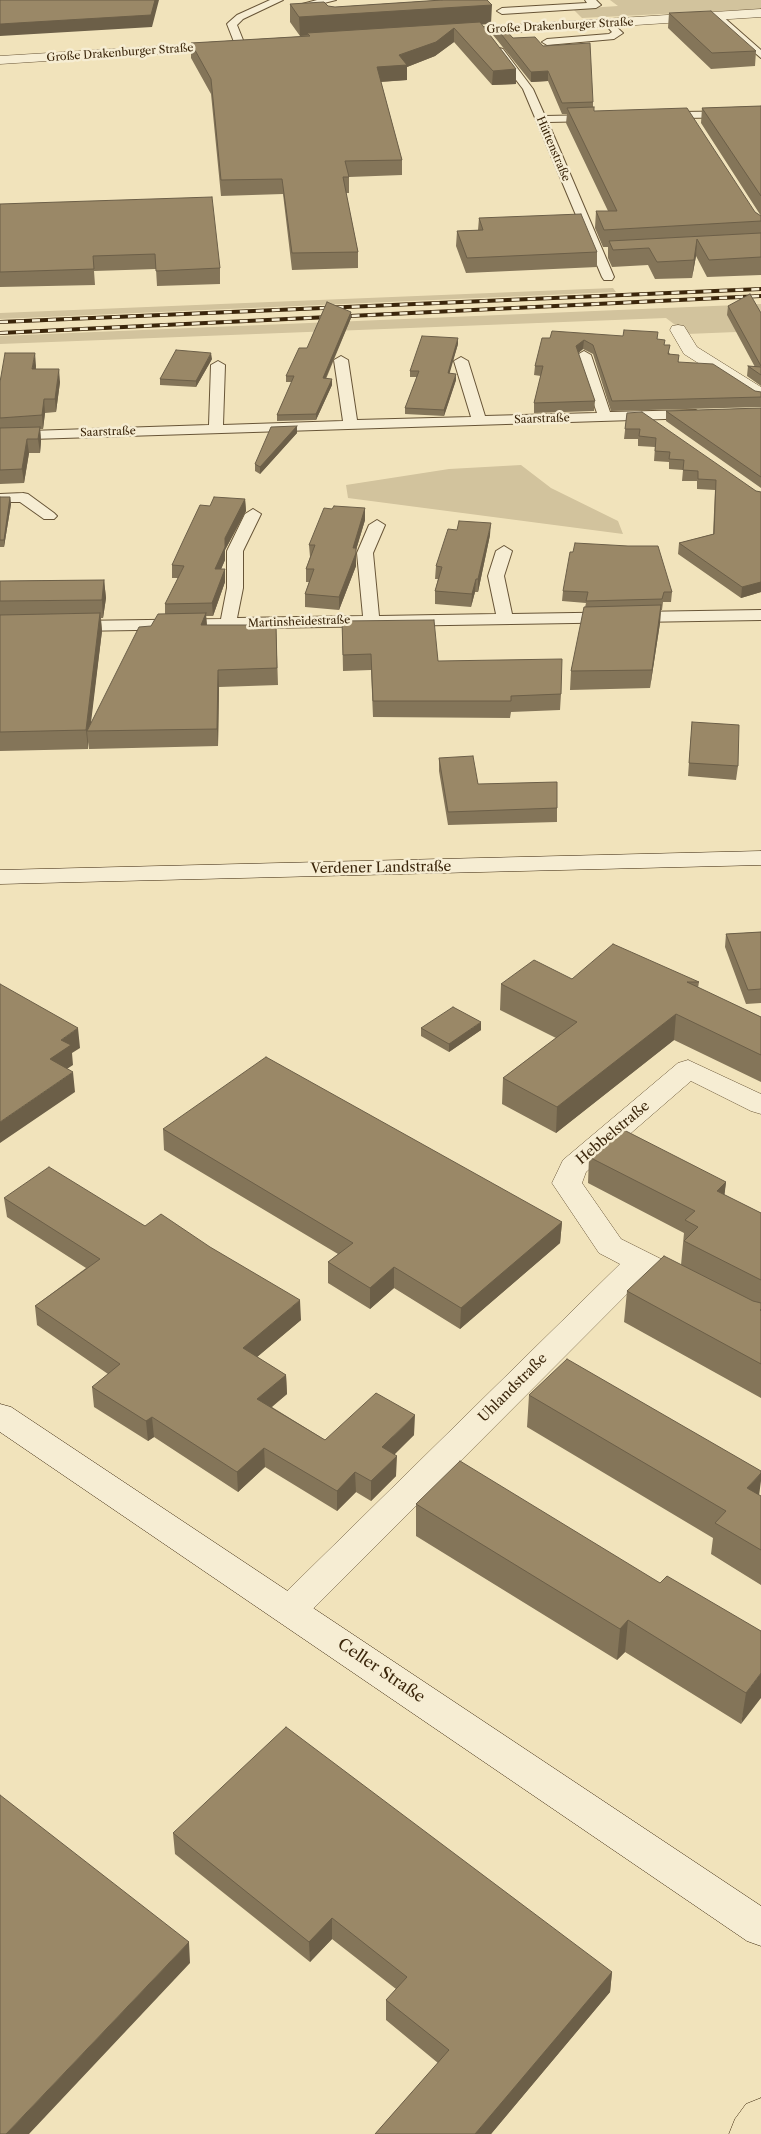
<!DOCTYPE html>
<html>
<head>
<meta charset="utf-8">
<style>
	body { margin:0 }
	canvas { display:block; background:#f1e3bb }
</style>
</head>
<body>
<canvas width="761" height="2134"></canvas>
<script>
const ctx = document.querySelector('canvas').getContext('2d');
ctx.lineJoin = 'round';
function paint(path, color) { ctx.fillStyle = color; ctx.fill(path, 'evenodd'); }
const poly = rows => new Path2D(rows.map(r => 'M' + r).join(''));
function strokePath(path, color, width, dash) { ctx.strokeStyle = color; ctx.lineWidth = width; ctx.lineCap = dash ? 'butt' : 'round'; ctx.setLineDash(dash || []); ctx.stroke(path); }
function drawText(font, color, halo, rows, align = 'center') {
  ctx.font = font + ' "Libre Caslon Text",serif'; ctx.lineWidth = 5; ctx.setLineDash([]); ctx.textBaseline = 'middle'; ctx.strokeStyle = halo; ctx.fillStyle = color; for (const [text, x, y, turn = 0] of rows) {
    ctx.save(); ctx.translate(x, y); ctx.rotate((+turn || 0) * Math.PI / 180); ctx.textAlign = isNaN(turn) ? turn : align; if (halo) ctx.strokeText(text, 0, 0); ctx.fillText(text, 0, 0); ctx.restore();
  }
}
paint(poly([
	[610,0,761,0,761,9,582,18,573,9,618,6],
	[613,288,616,292,0,319,0,313],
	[761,304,761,331,687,334,666,318,0,344,0,336],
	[521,465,551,488,618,521,623,534,348,498,346,485,449,469]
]), '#d2c39d');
const lane = poly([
	[270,0,283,0,243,19,237,25,245,45,236,47,227,24,229,22,237,15,270,0],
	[317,0,336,0,296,10,291,7,317,0],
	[585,0,596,0,601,5,596,8,502,14,497,11,502,8,587,3,585,0],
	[714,14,720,14,761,50,761,58,714,18,714,14],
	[609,20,623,33,614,39,547,45,542,42,547,39,609,34,612,32,604,23,609,20],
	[499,48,503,49,533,89,545,116,596,115,601,118,596,121,548,122,614,277,612,280,604,280,602,277,523,89,494,51,499,48],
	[761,111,761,117,679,118,674,115,679,112,761,111],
	[584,351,591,355,610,412,696,410,703,414,696,418,0,440,0,432,209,425,211,365,218,361,225,365,223,425,343,421,334,360,341,356,348,360,357,420,471,417,454,361,461,357,468,361,485,416,597,413,577,355,584,351],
	[23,493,28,494,54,513,57,516,54,519,44,519,20,502,0,502,0,494,23,493],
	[253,509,261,514,243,551,243,588,237,618,363,616,357,553,369,525,377,520,385,525,373,553,379,616,496,614,488,576,496,551,504,546,512,551,504,576,512,614,761,610,761,620,74,631,66,626,74,621,221,619,227,588,227,551,245,514,253,509]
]);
const street = poly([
	[761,9,761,17,448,37,442,33,448,29,761,9],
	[228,42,233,43,234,46,233,49,0,64,0,56,228,42],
	[678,325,684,326,697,347,761,387,761,400,755,399,684,354,670,330,672,326,678,325],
	[688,1060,761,1094,761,1114,751,1111,691,1081,586,1172,582,1183,621,1239,695,1276,699,1284,695,1292,684,1295,673,1292,644,1277,302,1620,290,1624,278,1620,272,1610,278,1600,620,1264,599,1253,552,1183,563,1160,678,1063,688,1060]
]);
const secondary = poly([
	[761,851,761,865,0,884,0,870,761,851],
	[0,1404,11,1407,761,1906,761,1946,747,1941,0,1432,0,1404]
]);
const highway = poly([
	[761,2098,761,2134,729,2134,735,2119,746,2104,761,2098]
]);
strokePath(lane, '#685537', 2);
strokePath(street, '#685537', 1);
strokePath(secondary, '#3b260b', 1);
strokePath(highway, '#3b260b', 1);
paint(lane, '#f6edd3');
paint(street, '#f6edd3');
paint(secondary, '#f6edd3');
paint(highway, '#f1e3bb');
const rail = poly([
	[0,322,761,289],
	[0,333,761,296]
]);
strokePath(rail, '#3b260b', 4);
strokePath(rail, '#f6edd3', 2.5, [8]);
paint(poly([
	[442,0,488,0,491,24,481,24,516,69,516,84,492,85,454,42,435,56,407,67,407,80,381,82,402,160,402,175,349,177,349,193,346,193,358,252,358,268,292,270,283,194,221,196,211,94,191,58,191,43,308,36,300,36,290,22,290,4,335,7],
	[669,13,756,51,755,66,711,69,668,28],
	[494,25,513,38,593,102,593,107,594,111,761,216,761,275,707,277,696,256,692,278,655,279,648,265,612,267,608,258,608,247,603,247,595,228,596,211,608,211,566,123,567,114,562,114,548,81,531,82,493,35],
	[761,106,761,216,701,123,702,108],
	[0,204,220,268,220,284,157,286,156,269,94,271,95,285,0,287],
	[479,218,597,252,597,267,466,273,456,246,457,231,478,230],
	[728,306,761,313,761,386,747,376,748,366,755,367,727,315],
	[351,312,351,318,326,379,332,379,332,385,316,420,277,421,277,415,292,382,286,382,286,376,307,348],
	[550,338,657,339,664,345,670,354,679,362,755,391,761,392,761,407,611,411,593,354,583,349,578,353,595,401,594,411,534,413,534,403,541,376,534,375,535,366],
	[458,344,449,373,456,380,444,416,405,414,405,408,417,377,410,377,410,371],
	[212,359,196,387,160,385,160,379],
	[36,366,36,369,60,382,56,412,45,413,43,429,40,429,41,441,40,453,29,453,24,483,0,484,0,382],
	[761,408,761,488,666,421,666,411],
	[627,413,756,491,761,492,761,592,741,598,678,554,679,543,713,534,715,490,697,489,697,481,682,481,683,470,669,469,669,462,654,461,655,447,638,446,638,439,624,439],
	[297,426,297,433,260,474,255,471,255,464],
	[0,497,10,497,11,504,4,547,0,547],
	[245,499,246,511,225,550,225,560,221,569,225,569,225,582,213,616,206,616,207,625,276,625,278,685,219,687,218,746,89,749,88,742,88,749,0,751,0,581,104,580,106,598,103,618,101,618,102,631,90,725,151,626,165,614,165,604,178,578,172,578,172,565,210,506],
	[365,508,365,520,356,550,356,566,339,610,305,607,305,594,309,582,306,582,306,569,310,557,309,545,332,509],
	[490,535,478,592,475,592,471,607,435,604,435,591,438,579,435,579,436,566],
	[563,591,672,592,671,602,663,602,662,610,661,610,660,623,650,688,570,690,571,671,586,603,562,601],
	[342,621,438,661,561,694,560,710,511,712,510,718,373,717,371,670,343,671],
	[692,722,738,766,736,780,688,776],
	[439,758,478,784,557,808,557,822,448,825,439,771],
	[761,932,761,1003,746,1004,725,947,726,934],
	[572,979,699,982,698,988,761,1017,761,1082,674,1040,556,1133,502,1104,503,1078,556,1038,500,1010,501,984],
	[421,1028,481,1030,449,1052,421,1036],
	[163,1129,562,1222,560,1243,460,1329,394,1288,370,1309,328,1283,328,1262,338,1254,164,1150],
	[589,1157,726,1182,724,1195,761,1213,761,1398,624,1322,627,1291,681,1265,684,1233,588,1183],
	[4,1198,145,1226,301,1320,257,1357,286,1375,287,1394,272,1407,325,1440,414,1435,394,1454,396,1476,371,1501,356,1492,337,1511,265,1467,238,1492,154,1437,148,1441,94,1407,92,1387,108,1374,37,1325,35,1306,86,1268,7,1217],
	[529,1395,761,1496,761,1585,711,1554,713,1538,527,1427],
	[416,1504,660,1583,761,1631,741,1724,625,1652,617,1660,416,1536],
	[173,1833,612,1972,610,1992,491,2134,375,2134,438,2063,386,2020,386,2000,396,1989,332,1939,310,1962,175,1854]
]), '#847559');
paint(poly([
	[155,0,159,0,152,27,0,36,0,24],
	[486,0,488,0,488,5,492,5,491,24,309,35,307,33,308,35,300,36,299,17],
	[454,28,454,42,435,56,407,67,407,80,377,82,377,67],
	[516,69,516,84,492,85,493,71],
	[548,71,548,81,531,82,531,72],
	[697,239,696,256,692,278,694,260],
	[351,312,351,318,323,384,323,378],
	[458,338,458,344,448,379,448,373],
	[584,340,583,349,575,356,576,346],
	[35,353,36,366,34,383,32,369],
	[211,353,212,359,196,387,196,381],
	[59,369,60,382,56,412,55,399],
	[456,374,456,380,444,416,444,410],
	[332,379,332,385,316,420,316,414],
	[44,399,45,413,43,429,42,415],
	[297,426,297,433,260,474,260,467],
	[40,427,41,441,40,453,38,439],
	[27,439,29,453,24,483,22,469],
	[10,497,11,504,4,547,4,540],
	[245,499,246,511,225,550,225,560,216,581,215,569,225,538],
	[365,508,365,520,353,560,353,548],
	[491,523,490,535,478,592,478,579],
	[356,553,356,566,339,610,339,597],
	[225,569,225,582,213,616,212,603],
	[476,579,475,592,471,607,472,594],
	[104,580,106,598,103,618,102,600],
	[761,582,761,592,741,598,742,587],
	[661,605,660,623,650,688,652,670],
	[100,613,102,631,90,731,87,731,88,742,88,749,86,730],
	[206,613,207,630,201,625],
	[218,670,219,687,218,746,217,729],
	[676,1014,674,1040,556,1133,557,1107],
	[481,1022,481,1030,449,1052,449,1044],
	[78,1028,80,1048,72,1053,73,1065,53,1078,50,1059,61,1040],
	[73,1072,75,1092,0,1143,0,1122],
	[726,1182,723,1208,717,1191],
	[562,1222,560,1243,460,1329,461,1308],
	[394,1267,394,1288,370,1309,370,1288],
	[300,1300,301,1320,244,1368,243,1348],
	[286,1375,287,1394,258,1418,257,1399],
	[415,1415,414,1435,382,1467,382,1447],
	[152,1417,154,1437,148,1441,146,1421],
	[264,1448,265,1467,238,1492,237,1472],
	[397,1456,396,1476,371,1501,371,1481],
	[355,1472,356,1492,337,1511,337,1491],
	[761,1473,761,1481,758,1503,747,1488],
	[628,1620,625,1652,617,1660,620,1629],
	[761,1673,761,1698,741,1724,746,1693],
	[332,1918,332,1939,310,1962,309,1942],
	[189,1942,190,1963,29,2134,6,2134],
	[612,1972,610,1992,491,2134,475,2134]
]), '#6c5f48');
const building = poly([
	[0,0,155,0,151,15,0,24,0,0],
	[442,0,487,0,492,5,299,17,290,4,324,2,328,6,335,7,442,0],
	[711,11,756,51,712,53,669,13,711,11],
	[480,22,516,69,493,71,454,28,436,42,399,55,407,65,377,67,402,160,345,161,349,177,343,177,358,252,292,253,282,179,221,180,211,79,191,43,310,36,307,33,480,22],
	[494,25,501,25,513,38,535,37,543,46,590,43,593,102,562,103,548,71,531,72,494,25],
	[761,106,761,196,702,108,761,106],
	[594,107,594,111,687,108,755,212,761,216,761,221,604,230,596,211,617,211,567,108,594,107],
	[212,197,220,268,156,271,155,254,93,256,94,269,0,272,0,204,212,197],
	[581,214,597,252,467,258,457,231,483,230,479,218,581,214],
	[761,233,761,257,709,260,697,239,694,260,657,262,649,248,613,250,609,241,761,233],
	[750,294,761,313,761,366,728,306,750,294],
	[327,302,351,312,323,378,332,379,316,414,277,415,294,376,286,376,299,348,307,348,327,302],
	[624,330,658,332,657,339,665,340,664,345,670,345,668,354,679,355,678,362,713,364,755,391,761,392,761,397,612,401,593,345,584,340,576,346,595,401,534,403,543,366,535,366,542,338,550,338,552,331,623,336,624,330],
	[422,336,458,338,448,373,456,374,444,410,405,408,419,371,410,371,422,336],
	[176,350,211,353,196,381,160,379,176,350],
	[5,353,35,353,32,369,59,369,55,399,44,399,42,415,0,418,0,382,5,353],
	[748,366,761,367,761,375,748,366],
	[761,408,761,477,666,411,761,408],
	[642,412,756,491,761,492,761,582,742,587,679,543,714,534,716,480,698,479,698,471,683,470,684,460,669,459,670,452,655,451,656,438,639,436,640,429,625,429,627,413,642,412],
	[297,426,260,467,255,464,271,427,297,426],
	[40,427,38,439,27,439,22,469,0,470,0,428,40,427],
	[0,497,10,497,4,540,0,540,0,497],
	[214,497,245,499,225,538,225,547,215,569,225,569,212,603,165,604,184,566,172,565,183,541,200,505,210,506,214,497],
	[334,506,365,508,353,548,356,548,356,553,339,597,305,594,314,569,306,569,315,545,309,545,324,508,332,509,334,506],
	[459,521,491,523,478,579,476,579,472,594,435,591,442,567,436,566,448,529,457,530,459,521],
	[575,543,628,546,658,546,672,592,664,592,662,599,586,601,588,592,563,591,570,552,573,552,575,543],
	[104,580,102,600,0,601,0,581,104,580],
	[661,605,652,670,571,671,584,607,661,605],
	[100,613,86,730,0,732,0,615,100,613],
	[206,613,201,625,276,625,277,668,218,670,217,729,87,731,139,627,151,626,158,614,206,613],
	[434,620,438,661,562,659,561,694,511,696,511,701,373,701,371,654,343,655,342,621,434,620],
	[692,722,739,725,738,766,689,763,692,722],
	[473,756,478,784,557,782,557,808,448,812,439,758,473,756],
	[761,932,761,989,748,990,726,934,761,932],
	[613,944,699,982,687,982,761,1017,761,1055,676,1014,557,1107,503,1078,577,1022,501,984,534,960,572,979,613,944],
	[0,984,78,1028,61,1040,71,1045,50,1059,73,1072,0,1122,0,984],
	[453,1007,481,1022,449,1044,421,1028,453,1007],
	[266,1057,562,1222,461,1308,394,1267,370,1288,328,1262,353,1243,163,1129,266,1057],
	[622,1129,726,1182,717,1191,761,1213,761,1280,684,1241,698,1227,685,1220,695,1211,589,1157,622,1129],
	[49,1167,145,1226,161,1214,210,1247,300,1300,243,1348,286,1375,257,1399,325,1440,376,1393,415,1415,382,1447,397,1456,371,1481,355,1472,337,1491,264,1448,237,1472,152,1417,146,1421,92,1387,120,1364,35,1306,100,1259,4,1198,49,1167],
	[664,1256,753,1301,761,1303,761,1309,760,1310,761,1311,761,1364,627,1291,664,1256],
	[567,1359,761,1471,761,1473,747,1488,761,1496,761,1550,715,1523,726,1511,529,1395,567,1359],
	[460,1461,660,1583,667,1576,761,1631,761,1673,746,1693,628,1620,620,1629,416,1504,460,1461],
	[286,1727,612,1972,475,2134,375,2134,449,2050,386,2000,407,1977,332,1918,309,1942,173,1833,286,1727],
	[0,1795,189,1942,6,2134,0,2134,0,1795]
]);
paint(building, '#9a8867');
strokePath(building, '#6c5f48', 1);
drawText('11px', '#3b260b', '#f6edd3', [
	["Große Drakenburger Straße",560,26,-3],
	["Große Drakenburger Straße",120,53,-4],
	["Hüttenstraße",553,149,67],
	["Saarstraße",542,419,-2],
	["Saarstraße",108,432,-2],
	["Martinsheidestraße",299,622,-2]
]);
drawText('14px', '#3b260b', '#f6edd3', [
	["Verdener Landstraße",381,868,-1],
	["Hebbelstraße",613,1133,-40],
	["Uhlandstraße",513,1388,-45]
]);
drawText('16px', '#3b260b', '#f6edd3', [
	["Celler Straße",381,1671,34]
]);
</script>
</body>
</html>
